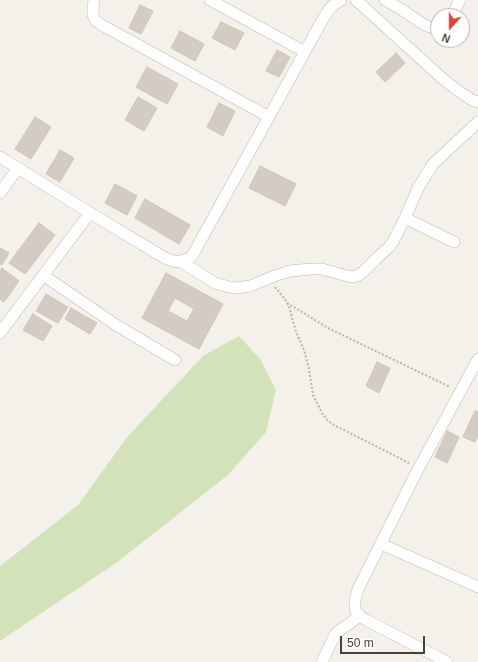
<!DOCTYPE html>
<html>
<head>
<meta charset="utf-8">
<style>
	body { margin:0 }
	#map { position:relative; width:478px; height:662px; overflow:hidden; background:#f4f1eb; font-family:Helvetica,sans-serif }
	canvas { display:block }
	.north { position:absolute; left:430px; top:8px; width:40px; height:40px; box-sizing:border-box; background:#fff; border:1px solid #b5b3b0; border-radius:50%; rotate:201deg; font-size:11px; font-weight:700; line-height:16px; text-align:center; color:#47413a }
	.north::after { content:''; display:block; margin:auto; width:14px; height:18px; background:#e14235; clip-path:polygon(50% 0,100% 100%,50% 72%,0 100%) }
	.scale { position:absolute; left:340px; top:636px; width:85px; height:18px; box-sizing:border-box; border:2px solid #47413a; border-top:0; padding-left:5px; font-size:12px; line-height:14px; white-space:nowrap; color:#47413a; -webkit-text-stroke:3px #fff; paint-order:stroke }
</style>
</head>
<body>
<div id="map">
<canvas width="478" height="662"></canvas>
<div class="north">N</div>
<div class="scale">50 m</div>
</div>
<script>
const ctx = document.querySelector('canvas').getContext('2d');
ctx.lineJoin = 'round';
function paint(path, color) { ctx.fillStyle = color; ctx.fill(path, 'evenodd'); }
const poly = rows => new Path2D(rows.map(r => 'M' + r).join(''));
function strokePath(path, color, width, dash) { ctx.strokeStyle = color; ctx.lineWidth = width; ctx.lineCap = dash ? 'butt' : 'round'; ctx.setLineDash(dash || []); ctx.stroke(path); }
paint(poly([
	[239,336,261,360,276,390,266,432,228,475,116,563,0,641,0,566,78,505,128,436,204,355]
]), '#d3e3b9');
const building = poly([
	[140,5,153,11,141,34,129,28,140,5],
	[221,22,244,33,235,50,212,38,221,22],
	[180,31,204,44,195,61,171,48,180,31],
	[277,50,290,57,279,77,266,71,277,50],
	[396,53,405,63,385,82,376,72,396,53],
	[147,67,178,84,167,104,136,87,147,67],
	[138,97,157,108,144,131,125,120,138,97],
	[219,103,235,111,223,136,207,127,219,103],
	[35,117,51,127,31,159,15,149,35,117],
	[60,150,74,158,60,182,46,174,60,150],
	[260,166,296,184,285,206,249,188,260,166],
	[115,184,137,196,127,215,105,203,115,184],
	[145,199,190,225,179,244,135,218,145,199],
	[39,223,55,235,25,274,9,263,39,223],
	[0,248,9,253,2,265,0,264,0,248],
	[2,268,19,281,4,302,0,299,0,271,2,268],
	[166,273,223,304,199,349,142,318,166,273],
	[175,298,194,309,187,321,168,311,175,298],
	[46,294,68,307,58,323,36,311,46,294],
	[71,308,97,323,90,334,65,319,71,308],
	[33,314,52,326,43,341,23,330,33,314],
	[377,362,390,368,379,393,366,386,377,362],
	[475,411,478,412,478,435,475,442,463,437,475,411],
	[447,431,459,437,447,463,435,457,447,431]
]);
paint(building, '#d4ccc2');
strokePath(building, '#cec3b6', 1);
const minor = poly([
	[94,0,93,8,93,15,95,20,100,24,269,117],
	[210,0,305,52],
	[356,0,443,79,457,90,472,100,478,102],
	[385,0,399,8,423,24,430,27,438,28],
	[452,16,460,0],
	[0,157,90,213,165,258,176,262,188,259,192,256,196,249,324,17,331,7,341,0],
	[0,193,18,168],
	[405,218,454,242],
	[180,261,215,283,229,287,237,288,250,286,277,275,290,271,300,270,312,269,322,269,351,277,357,276,363,272,376,259,389,247,394,240,405,218,418,188,433,164,478,122],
	[43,275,116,325,175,360],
	[0,333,90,213],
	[381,544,478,587],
	[322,662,336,633,360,616],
	[447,662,366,620,360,616,356,612,355,607,355,600,358,589,415,475,478,359]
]);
strokePath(minor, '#beb8af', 12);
strokePath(poly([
	[275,287,287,302,290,310,296,332,304,350,309,369,313,395,322,413,328,421,334,425,409,463],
	[287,303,328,328,450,387]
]), '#beb2a2', 2, [2, 2]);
strokePath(minor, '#fff', 11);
</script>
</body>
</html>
